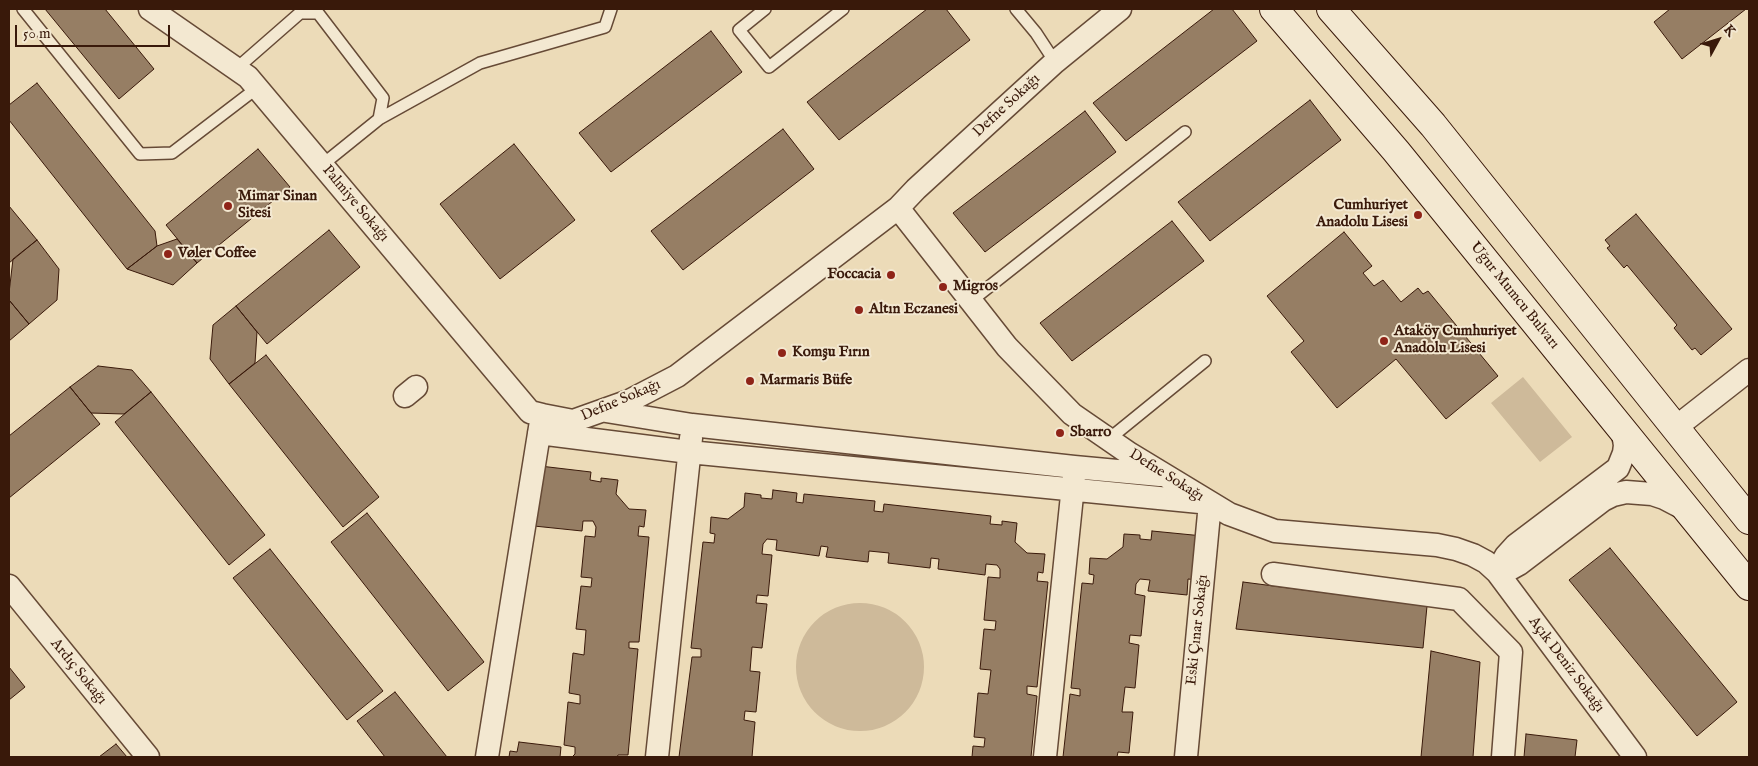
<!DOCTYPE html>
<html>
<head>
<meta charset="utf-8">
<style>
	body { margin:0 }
	#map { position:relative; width:1758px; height:766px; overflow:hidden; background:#ecdbb8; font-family:"IM FELL English",serif }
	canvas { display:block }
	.frame { position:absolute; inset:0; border:10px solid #39190a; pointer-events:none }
	.north { position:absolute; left:1693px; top:15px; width:50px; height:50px; -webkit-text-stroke:4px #f3e8d1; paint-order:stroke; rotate:51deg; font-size:14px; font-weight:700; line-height:20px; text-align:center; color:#39190a }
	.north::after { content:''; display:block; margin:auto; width:18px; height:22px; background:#39190a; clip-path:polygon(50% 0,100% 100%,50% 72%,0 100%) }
	.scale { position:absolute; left:15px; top:25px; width:155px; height:22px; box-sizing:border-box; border:2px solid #39190a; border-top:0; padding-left:6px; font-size:15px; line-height:18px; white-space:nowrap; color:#39190a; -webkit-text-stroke:4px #f3e8d1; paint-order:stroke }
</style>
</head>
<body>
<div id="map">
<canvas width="1758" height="766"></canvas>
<div class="frame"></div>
<div class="north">K</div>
<div class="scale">50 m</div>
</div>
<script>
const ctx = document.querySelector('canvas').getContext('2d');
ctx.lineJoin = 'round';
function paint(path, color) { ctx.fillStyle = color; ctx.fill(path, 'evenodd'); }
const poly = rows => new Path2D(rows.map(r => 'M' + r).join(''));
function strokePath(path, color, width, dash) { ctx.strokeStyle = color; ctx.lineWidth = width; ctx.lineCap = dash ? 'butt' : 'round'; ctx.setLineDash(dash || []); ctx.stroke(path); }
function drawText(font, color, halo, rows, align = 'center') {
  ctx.font = font + ' "IM FELL English",serif'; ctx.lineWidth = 4; ctx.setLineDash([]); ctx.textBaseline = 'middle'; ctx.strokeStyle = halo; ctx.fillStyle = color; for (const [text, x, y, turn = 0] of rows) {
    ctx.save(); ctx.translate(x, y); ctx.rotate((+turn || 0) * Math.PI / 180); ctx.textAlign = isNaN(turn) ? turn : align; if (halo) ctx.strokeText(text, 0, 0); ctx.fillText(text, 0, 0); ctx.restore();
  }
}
paint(poly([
	[1523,377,1572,437,1540,462,1491,403],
	'796 667a64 64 0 1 1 128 0a64 64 0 1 1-128 0Z'
]), '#ceba9a');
const building = poly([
	[45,9,105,9,154,69,119,99,45,9],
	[927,9,946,9,970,40,839,140,807,102,927,9],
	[1214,9,1232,9,1257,41,1126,141,1093,103,1214,9],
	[1670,9,1746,9,1682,59,1654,22,1670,9],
	[711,31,742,72,611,172,579,133,711,31],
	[37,83,155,231,157,246,127,269,9,120,9,105,37,83],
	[1310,100,1341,140,1210,241,1178,202,1310,100],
	[1085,111,1116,152,985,252,953,213,1085,111],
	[783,129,814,169,683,270,651,231,783,129],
	[514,144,575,220,500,279,440,204,514,144],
	[258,149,290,187,197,263,166,225,258,149],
	[9,206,37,240,9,263,9,206],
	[1636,214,1732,329,1701,355,1695,348,1692,350,1674,328,1677,325,1627,265,1624,268,1607,248,1610,246,1605,240,1636,214],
	[1172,221,1204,261,1072,361,1040,323,1172,221],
	[329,230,360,267,267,344,236,306,329,230],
	[1344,232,1372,266,1363,273,1374,286,1383,280,1401,302,1418,288,1423,294,1428,291,1498,376,1446,419,1396,359,1337,408,1291,352,1304,341,1267,296,1344,232],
	[177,239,197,263,173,285,127,269,157,246,177,239],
	[37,240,59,269,57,300,29,324,9,300,9,293,13,259,37,240],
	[9,300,29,324,9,341,9,300],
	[236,306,257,332,255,363,229,384,210,359,213,325,236,306],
	[266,355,379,497,343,527,229,384,266,355],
	[98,366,132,370,151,392,124,414,91,413,70,387,98,366],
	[70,387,100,424,9,498,9,436,70,387],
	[151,392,265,535,229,565,115,422,151,392],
	[540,466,591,472,590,480,601,482,601,478,618,480,616,494,629,509,646,510,644,527,639,526,638,536,649,537,639,642,629,642,629,648,638,649,628,755,618,755,617,757,572,757,575,754,575,747,564,745,568,702,580,704,580,695,569,693,573,653,584,655,586,630,576,629,581,586,591,587,592,578,581,577,585,536,595,537,596,527,593,521,583,521,582,531,534,526,540,466],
	[773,490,797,493,796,502,803,503,804,494,875,501,874,511,883,512,884,504,991,516,990,524,1002,525,1002,521,1017,523,1015,542,1027,553,1045,554,1043,573,1038,572,1037,581,1048,582,1037,687,1027,686,1027,694,1037,696,1031,757,972,757,973,746,984,747,985,738,974,737,978,693,988,694,991,670,980,669,984,629,995,630,996,621,984,620,988,577,1000,578,1000,569,997,565,986,564,985,575,938,569,939,559,931,558,930,568,888,563,889,553,869,551,868,562,826,557,828,547,821,546,819,556,776,550,777,540,767,539,763,544,762,554,772,555,768,596,757,595,756,603,767,604,762,648,752,647,750,671,760,672,756,712,745,711,744,720,755,722,752,757,679,757,692,657,701,657,701,649,691,648,703,542,714,543,715,534,710,533,711,517,728,519,744,507,745,493,761,495,761,498,772,499,773,490],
	[367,513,484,662,448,691,331,542,367,513],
	[1152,531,1203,536,1198,580,1188,579,1187,595,1148,591,1150,580,1140,579,1136,584,1135,594,1145,596,1141,636,1130,635,1129,643,1139,645,1135,688,1125,687,1122,712,1133,712,1129,753,1118,752,1117,757,1063,757,1070,694,1080,696,1080,689,1071,688,1082,583,1093,584,1094,575,1089,574,1090,558,1107,559,1123,547,1124,534,1140,535,1140,539,1151,540,1152,531],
	[1610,548,1737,702,1697,736,1569,580,1610,548],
	[270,549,383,691,347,720,233,578,270,549],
	[1243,582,1427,606,1423,648,1236,629,1243,582],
	[1431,651,1480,662,1473,757,1421,757,1431,651],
	[9,667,25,687,9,700,9,667],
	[395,692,447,757,385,757,357,721,395,692],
	[1526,734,1577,740,1575,757,1524,757,1526,734],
	[519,742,561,747,560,757,561,757,509,757,510,751,517,752,519,742],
	[116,744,127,757,99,757,116,744]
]);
paint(building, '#967e64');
strokePath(building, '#39190a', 1);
const lane = poly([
	[23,9,140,154,172,153,257,88],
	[765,9,739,30,769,67,843,9],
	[1016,9,1036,33,1055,62],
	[236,69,300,13,318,13,383,98,379,119,322,165],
	[379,119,480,63,605,27,611,9],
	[971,301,1185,132],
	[1109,439,1205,361]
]);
const street = poly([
	[150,9,248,77,530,412,542,415],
	[898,208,1007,347,1072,414,1130,454,1229,514,1275,531,1437,545,1456,549,1473,555,1486,562,1497,572,1635,757],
	[405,396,416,387],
	[606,411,692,425,1074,467,1160,475],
	[1675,428,1749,370],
	[539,433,689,452,1210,503,1186,757],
	[1497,572,1510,569,1519,564,1603,500,1613,495,1626,492,1652,494,1664,498,1685,509],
	[1497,572,1506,556,1516,545,1618,468,1624,453,1625,445,1622,428],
	[1273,574,1459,599,1511,652,1503,757],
	[9,586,148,757],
	[487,757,542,415,573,421,629,401,677,376,898,208,916,189,1055,62,1120,9],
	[657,757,691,438],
	[1045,757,1074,476]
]);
const secondary = poly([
	[1274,9,1396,151,1749,586],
	[1331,9,1433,125,1749,520]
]);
strokePath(lane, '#664a36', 14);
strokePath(street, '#664a36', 25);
strokePath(secondary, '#39190a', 30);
strokePath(lane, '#f3e8d1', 11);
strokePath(street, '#f3e8d1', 22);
strokePath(secondary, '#f3e8d1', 28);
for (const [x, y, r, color] of [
	[228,206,5,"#8f2418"],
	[1418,215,5,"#8f2418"],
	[168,254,5,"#8f2418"],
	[891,275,5,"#8f2418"],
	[943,287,5,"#8f2418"],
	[859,310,5,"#8f2418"],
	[1384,341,5,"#8f2418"],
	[782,353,5,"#8f2418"],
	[750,381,5,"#8f2418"],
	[1060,433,5,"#8f2418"]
]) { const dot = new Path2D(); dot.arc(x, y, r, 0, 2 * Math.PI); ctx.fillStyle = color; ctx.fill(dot); strokePath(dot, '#f3e8d1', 2); }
drawText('15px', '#39190a', '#f3e8d1', [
	["Defne Sokağı",1007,106,-43],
	["Palmiye Sokağı",355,204,50],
	["Uğur Mumcu Bulvarı",1514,296,51],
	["Defne Sokağı",621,401,-23],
	["Defne Sokağı",1166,476,32],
	["Eski Çınar Sokağı",1198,630,-84],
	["Açık Deniz Sokağı",1566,665,53],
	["Ardıç Sokağı",78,672,51]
]);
drawText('bold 15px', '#39190a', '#f3e8d1', [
	["Mimar Sinan",238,197],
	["Sitesi",238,214],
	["Cumhuriyet",1408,206,"right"],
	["Anadolu Lisesi",1408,223,"right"],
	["Vøler Coffee",178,254],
	["Foccacia",881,275,"right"],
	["Migros",953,287],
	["Altın Eczanesi",869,310],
	["Ataköy Cumhuriyet",1394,332],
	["Anadolu Lisesi",1394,349],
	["Komşu Fırın",792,353],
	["Marmaris Büfe",760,381],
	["Sbarro",1070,433]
], 'left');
</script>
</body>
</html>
